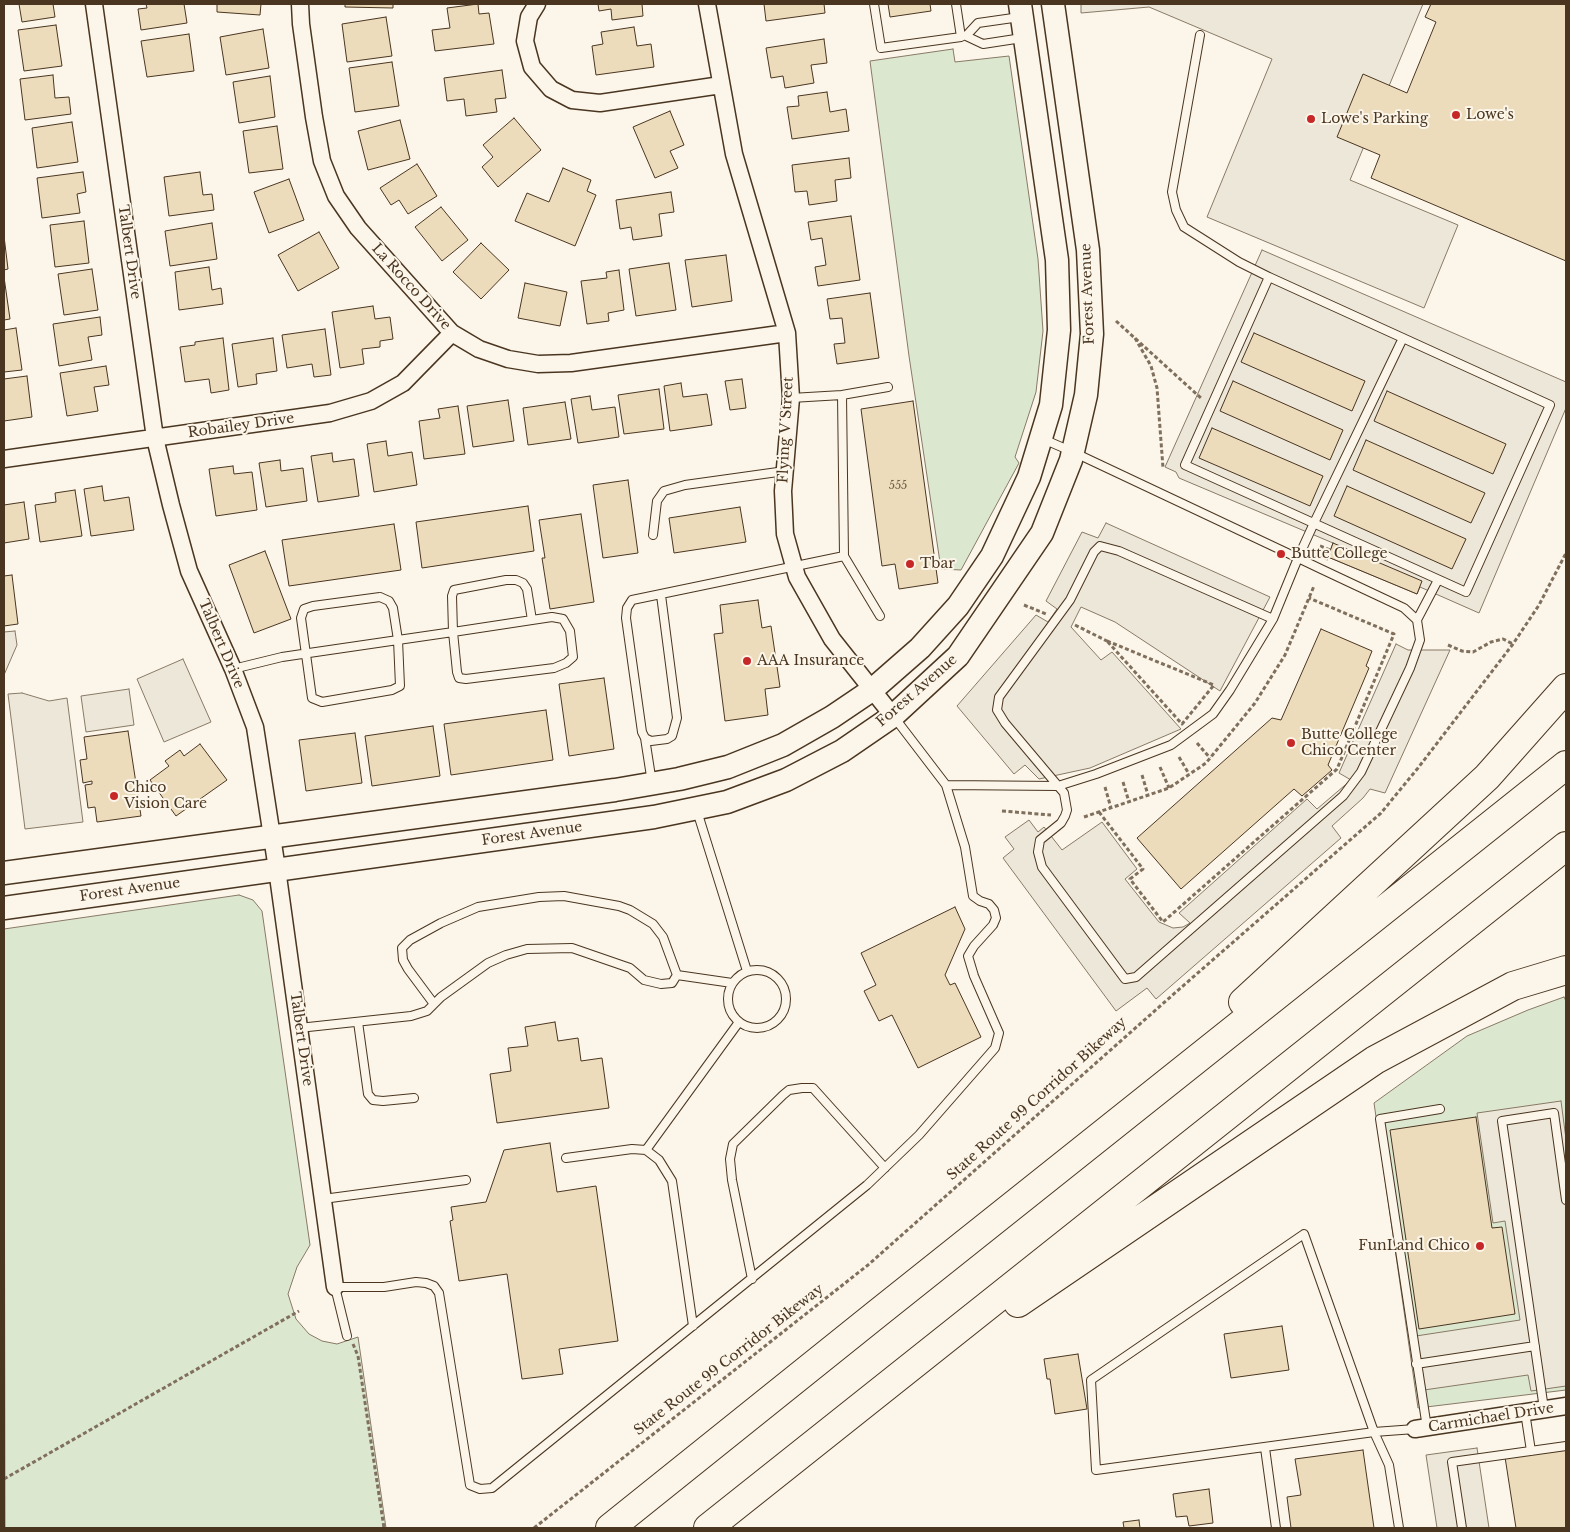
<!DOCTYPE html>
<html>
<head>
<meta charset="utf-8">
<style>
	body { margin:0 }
	#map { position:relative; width:1570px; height:1532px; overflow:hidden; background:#fbf6e9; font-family:"Libre Baskerville",serif }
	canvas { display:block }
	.frame { position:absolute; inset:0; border:5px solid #4a3520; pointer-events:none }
</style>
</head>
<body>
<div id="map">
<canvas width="1570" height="1532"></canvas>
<div class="frame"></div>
</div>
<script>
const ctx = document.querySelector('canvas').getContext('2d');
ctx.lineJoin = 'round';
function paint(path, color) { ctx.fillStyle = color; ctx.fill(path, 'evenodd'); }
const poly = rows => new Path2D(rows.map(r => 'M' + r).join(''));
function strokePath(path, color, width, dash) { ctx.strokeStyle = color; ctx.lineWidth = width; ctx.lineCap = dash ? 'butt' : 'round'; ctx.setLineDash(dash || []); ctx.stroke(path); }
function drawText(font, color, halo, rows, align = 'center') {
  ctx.font = font + ' "Libre Baskerville",serif'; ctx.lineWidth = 4; ctx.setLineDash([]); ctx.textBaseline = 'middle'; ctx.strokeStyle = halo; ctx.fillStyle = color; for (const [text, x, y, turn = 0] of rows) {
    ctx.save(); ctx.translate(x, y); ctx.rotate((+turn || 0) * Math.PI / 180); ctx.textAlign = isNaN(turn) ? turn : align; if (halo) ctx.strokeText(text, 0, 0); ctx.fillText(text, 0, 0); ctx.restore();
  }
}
const green = poly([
	[953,49,955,62,1009,56,1038,259,1043,331,1036,392,1015,457,1019,463,961,570,941,569,909,356,870,61,953,49],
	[239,895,253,900,262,911,310,1245,297,1267,288,1294,296,1319,309,1334,322,1341,337,1344,358,1337,386,1528,5,1528,4,929,239,895],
	[1564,997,1566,1001,1566,1390,1418,1408,1374,1103,1467,1036,1528,1010,1564,997]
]);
paint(green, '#dce7d0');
strokePath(green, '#887966', 1);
const parking = poly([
	[1081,4,1423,4,1350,180,1458,225,1424,308,1207,217,1272,59,1149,7,1081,13,1081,4],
	[1262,250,1566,382,1566,408,1479,613,1420,587,1417,594,1328,557,1333,543,1179,478,1176,472,1165,467,1262,250],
	[1106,523,1270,597,1220,691,1115,622,1081,607,1071,627,1101,660,1112,652,1181,729,1090,768,1039,779,1025,765,1014,774,957,706,1036,615,1048,622,1057,609,1046,601,1082,532,1098,538,1106,523],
	[15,631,17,645,4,675,4,632,15,631],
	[1396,644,1408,650,1450,650,1385,793,1370,789,1363,798,1332,826,1341,838,1156,999,1147,988,1116,1011,1003,858,1014,849,1005,837,1029,820,1038,832,1044,827,1062,850,1102,822,1137,869,1125,879,1159,922,1173,928,1183,927,1190,923,1179,913,1307,799,1317,809,1351,780,1339,773,1396,644],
	[183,659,211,722,164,742,137,679,183,659],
	[129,689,134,725,86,732,81,696,129,689],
	[22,693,49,701,67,698,83,822,25,829,8,694,22,693],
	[1561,1101,1566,1139,1566,1386,1531,1391,1528,1375,1424,1390,1416,1336,1520,1320,1505,1221,1493,1223,1477,1113,1561,1101],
	[1477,1448,1489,1528,1437,1528,1426,1455,1477,1448]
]);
paint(parking, '#ede7d9');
strokePath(parking, '#887966', 1);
const building = poly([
	[19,4,53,4,55,17,22,22,19,4],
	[146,4,184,4,187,23,141,30,138,9,147,8,146,4],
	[217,4,261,4,260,15,217,12,217,4],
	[345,4,393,4,393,8,345,7,345,4],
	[478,4,479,14,489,13,494,44,435,51,432,30,450,28,447,8,478,4],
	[598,4,642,4,643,16,612,20,611,9,599,11,598,4],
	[764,4,824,4,825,13,766,21,764,4],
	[888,4,930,4,931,11,890,17,888,4],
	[1431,4,1566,4,1566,261,1371,178,1380,155,1337,137,1363,74,1407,93,1436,22,1425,17,1431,4],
	[386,17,392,56,347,62,342,24,386,17],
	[56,25,62,66,24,71,18,30,56,25],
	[634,27,637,46,651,44,654,67,596,75,592,46,603,44,601,32,634,27],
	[263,29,269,68,226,75,220,37,263,29],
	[189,34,194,71,147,77,141,41,189,34],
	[824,39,827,63,811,65,814,83,785,88,783,76,771,78,766,48,824,39],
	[392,62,399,106,355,112,349,68,392,62],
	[502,70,506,98,495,99,497,112,466,116,464,99,447,101,444,78,502,70],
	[53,75,55,98,69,97,71,114,25,120,20,79,53,75],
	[270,76,275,117,239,123,233,82,270,76],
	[827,92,830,112,846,109,849,131,792,139,787,107,799,106,798,96,827,92],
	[670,111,684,145,670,151,678,168,655,178,633,127,670,111],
	[514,118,541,150,498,187,482,167,493,157,483,145,514,118],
	[400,120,410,159,368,170,358,131,400,120],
	[72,122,78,162,37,168,32,128,72,122],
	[277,126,283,169,249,173,243,131,277,126],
	[849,158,851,178,835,180,837,201,809,205,807,191,795,192,792,165,849,158],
	[417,164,437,196,408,214,399,200,391,205,380,188,417,164],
	[563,168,591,180,587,191,596,195,575,246,515,221,527,193,549,202,563,168],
	[83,172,86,192,77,194,80,213,42,218,37,178,83,172],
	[200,172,203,195,212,194,214,210,169,216,164,177,200,172],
	[289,179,304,220,269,233,254,192,289,179],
	[671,192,674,212,659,214,662,236,633,240,631,227,620,229,616,200,671,192],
	[441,207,468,240,442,261,415,227,441,207],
	[851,216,860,280,818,286,815,267,826,265,822,238,811,240,808,222,851,216],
	[84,221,89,263,55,267,50,225,84,221],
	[212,223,217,259,170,266,165,231,212,223],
	[319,232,339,268,298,291,278,255,319,232],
	[4,236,8,269,4,270,4,236],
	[481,243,509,270,481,299,453,272,481,243],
	[726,255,732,301,692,307,685,260,726,255],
	[669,263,676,310,636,316,629,269,669,263],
	[209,267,212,290,221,288,223,304,179,310,175,272,209,267],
	[92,269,98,310,64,315,58,274,92,269],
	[619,270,624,310,608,313,609,321,587,324,581,281,607,278,606,272,619,270],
	[4,277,10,319,4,320,4,277],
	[525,283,567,292,560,326,518,318,525,283],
	[870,293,879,358,837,364,834,344,845,343,842,318,830,319,827,299,870,293],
	[373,306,375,319,390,317,393,339,380,341,380,347,362,349,364,364,340,368,332,312,373,306],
	[100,317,102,335,88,337,92,360,59,366,53,324,100,317],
	[16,328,22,370,4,372,4,330,16,328],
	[325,329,331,375,314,377,312,364,287,368,282,335,325,329],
	[1254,333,1365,381,1352,411,1241,362,1254,333],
	[223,338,229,390,211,393,209,379,185,382,180,347,195,345,195,342,223,338],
	[273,338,277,371,256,374,257,384,238,387,232,344,273,338],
	[106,366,109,385,94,387,98,411,67,416,60,373,106,366],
	[27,376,32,417,4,421,4,379,27,376],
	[742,379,746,408,730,410,725,381,742,379],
	[1233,381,1343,430,1330,460,1220,411,1233,381],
	[681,383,683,397,707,394,712,425,670,431,664,386,681,383],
	[659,389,664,429,624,434,618,395,659,389],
	[1387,391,1506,444,1493,474,1374,421,1387,391],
	[590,396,592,410,615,407,619,437,578,443,571,399,590,396],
	[508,400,514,441,473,447,467,406,508,400],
	[913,401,938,583,899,589,895,564,882,566,861,409,913,401],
	[565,402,571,439,528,445,523,408,565,402],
	[458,406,465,454,424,459,419,421,440,418,438,409,458,406],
	[1212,428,1323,476,1310,506,1199,458,1212,428],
	[1366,440,1485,493,1471,523,1353,470,1366,440],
	[386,441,388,456,412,452,417,485,374,492,367,444,386,441],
	[332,453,333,462,354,459,359,496,318,502,311,456,332,453],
	[280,460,281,471,303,468,307,501,266,507,259,463,280,460],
	[233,466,234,474,252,472,257,510,216,516,209,469,233,466],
	[628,480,638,553,603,558,593,485,628,480],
	[102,486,104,501,129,497,134,530,91,536,84,489,102,486],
	[1347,486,1466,539,1452,569,1334,516,1347,486],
	[75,490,82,536,40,542,35,505,56,502,55,493,75,490],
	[24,502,29,539,4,543,4,505,24,502],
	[528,506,534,551,422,568,416,522,528,506],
	[740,507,746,542,674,553,669,518,740,507],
	[581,514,594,602,550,609,542,558,545,558,539,520,581,514],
	[394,524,401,570,289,586,282,540,394,524],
	[1333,543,1422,581,1417,594,1328,557,1333,543],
	[265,551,291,619,254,633,229,565,265,551],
	[12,575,18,624,4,626,4,576,12,575],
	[758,600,762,628,771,626,780,687,765,689,768,715,725,721,714,634,723,633,720,605,758,600],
	[1321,629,1372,651,1366,666,1369,668,1328,765,1332,770,1302,796,1294,789,1181,889,1137,838,1272,718,1281,720,1321,629],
	[604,678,614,749,569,756,559,684,604,678],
	[546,710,553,760,451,775,444,724,546,710],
	[433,726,440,776,372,786,365,736,433,726],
	[128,731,141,816,97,822,95,807,88,808,85,785,92,784,92,781,83,783,80,760,87,759,84,737,128,731],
	[355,733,362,783,306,791,299,740,355,733],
	[200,744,227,780,176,816,150,780,169,766,165,761,180,750,184,756,200,744],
	[955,907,965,929,945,975,950,985,955,983,981,1037,918,1068,892,1015,879,1021,864,991,876,985,861,953,955,907],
	[555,1022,558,1041,578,1038,581,1061,602,1058,609,1108,497,1123,490,1074,511,1071,508,1048,528,1046,525,1027,555,1022],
	[1476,1117,1492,1228,1502,1227,1515,1314,1419,1329,1390,1130,1476,1117],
	[550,1143,557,1192,596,1186,618,1341,559,1349,563,1374,522,1379,507,1274,459,1281,450,1221,453,1220,451,1207,486,1202,504,1150,550,1143],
	[1282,1326,1289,1370,1231,1378,1224,1334,1282,1326],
	[1078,1354,1087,1409,1055,1414,1050,1379,1047,1379,1044,1359,1078,1354],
	[1566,1448,1566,1528,1516,1528,1505,1457,1566,1448],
	[1363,1450,1374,1528,1291,1528,1287,1497,1301,1495,1295,1459,1363,1450],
	[1209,1489,1213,1523,1189,1526,1187,1516,1176,1517,1173,1494,1209,1489],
	[1139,1520,1140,1528,1124,1528,1123,1522,1139,1520]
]);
paint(building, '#ecdcbc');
strokePath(building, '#4a3520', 1);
const lane = poly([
	[874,4,881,48,961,37,956,4],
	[1020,17,978,23,966,36,983,44,1022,38],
	[1200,35,1172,192,1176,210,1184,227,1239,262,1269,277],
	[1269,277,1550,405,1466,592,1185,465,1269,277],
	[791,398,842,395],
	[1043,439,1073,452,1298,558,1321,569,1404,608,1417,620,1420,640,1410,668,1361,772,1343,796,1136,977,1125,979,1042,867,1038,852,1040,840,1061,823,1065,816,1067,810,1064,793,1005,723,997,710,999,697,1070,600,1094,552,1100,546,1119,551,1273,619,1298,558,1314,523,1403,338],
	[653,535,657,501,664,491,685,485,785,471],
	[661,595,677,718,672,736,667,739,651,741,645,738,642,732,626,618,627,608,632,600,844,556],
	[380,597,389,601,393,608,398,640,400,686,392,690,322,702,312,698,301,618,304,609,313,606,380,597],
	[880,616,844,556,842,395,888,387],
	[1417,620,1438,580],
	[233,669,282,657,309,653,398,640,453,632,532,620,552,617,563,619,570,631,573,657,566,663,554,668,466,679,459,678,457,672,453,632,452,596,454,590,506,580,516,580,523,583,527,589,532,620],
	[645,738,652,783],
	[946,785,1058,786,1096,774,1171,745,1213,714,1230,690,1273,619],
	[697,811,747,971],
	'728 999a29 29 0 1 1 58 0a29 29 0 1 1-58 0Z',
	[677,975,732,983],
	[358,1022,368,1094,373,1100,383,1101,414,1098],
	[299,1028,411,1016,427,1011,441,997,488,963,506,955,527,949,572,948,630,968,644,980,661,984,672,983,677,975,663,937,653,924,630,910,619,906,564,896,539,897,478,907,441,923,410,940,402,948,403,960,408,969,434,1004],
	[646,1150,739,1022],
	[566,1158,632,1149,646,1150,659,1160,672,1181,693,1326],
	[323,1199,466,1180],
	[752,1279,732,1180,730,1159,733,1144,783,1095,789,1090,802,1088,813,1088,885,1168],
	[347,1336,335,1287,384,1287,416,1282,426,1283,434,1286,439,1293,470,1485,480,1489,492,1488,867,1185,919,1135,995,1048,999,1033,974,976,968,956,974,946,993,925,996,918,994,910,989,904,980,901,973,896,965,847,946,785,894,717],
	[1416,1364,1535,1346],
	[1544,1409,1502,1121,1554,1113,1566,1200],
	[1525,1412,1531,1451],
	[1427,1428,1380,1119,1440,1109],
	[1265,1448,1276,1528],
	[1399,1528,1389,1465,1374,1432,1304,1234,1091,1380,1096,1470,1374,1432,1415,1429],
	[1462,1528,1452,1462,1566,1446]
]);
const street = poly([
	[94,4,155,438,171,505,189,571,233,669,255,727,277,869,335,1287],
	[300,4,301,24,314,117,322,161,336,196,358,228,452,333,479,349,508,359,538,364,571,363,787,333],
	[537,4,529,17,525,41,532,67,551,89,572,100,600,103,721,85],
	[707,4,734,154,787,333,791,398,783,491,785,534,797,577,832,639,893,716],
	[4,459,330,413,371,401,403,383,452,333],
	[1415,1429,1566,1406]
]);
const secondary = poly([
	[4,873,615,790,679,779,728,767,783,745,832,717,872,690,920,648,958,606,992,556,1029,477,1051,405,1059,330,1057,260,1020,4],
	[4,908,654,817,727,802,786,780,842,751,893,716,958,656,1042,533,1071,460,1086,395,1092,334,1088,250,1053,4]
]);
const highway = poly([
	[1243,1002,1487,777,1566,688],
	[1018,1303,1375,1060,1513,986,1566,970],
	[610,1528,878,1313,1566,765],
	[708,1528,1566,846]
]);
strokePath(lane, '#4a3520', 10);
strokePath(street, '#4a3520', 19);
strokePath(secondary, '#4a3520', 25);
strokePath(highway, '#4a3520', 30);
strokePath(poly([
	[1116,321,1202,399],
	[1135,338,1151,366,1157,388,1163,468],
	[1320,546,1330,550,1326,560],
	[1024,605,1046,614],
	[1075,625,1107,641],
	[1107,641,1214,685,1182,724,1107,641],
	[1448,645,1462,651,1473,652,1491,642,1503,639,1513,644],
	[1197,743,1210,758],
	[1179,757,1189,774],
	[1160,767,1169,788],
	[1142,775,1148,795],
	[1123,782,1129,802],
	[1105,787,1111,808],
	[1002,811,1051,815],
	[1099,812,1143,869,1130,879,1163,922,1337,769,1394,634,1309,598],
	[1084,817,1169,788,1206,763,1255,703,1285,655,1314,586],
	[353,1344,358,1356,384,1528],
	[4,1479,299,1311],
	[534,1528,868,1265,1176,992,1381,813,1418,768,1513,644,1539,605,1566,553]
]), '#7f6f5c', 3, [4, 2.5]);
strokePath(lane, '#fbf6e9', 8);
strokePath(street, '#fbf6e9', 16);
strokePath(secondary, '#fbf6e9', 22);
strokePath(highway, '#fbf6e9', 28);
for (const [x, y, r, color] of [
	[1456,115,5,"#c62828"],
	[1311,119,5,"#c62828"],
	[1281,554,5,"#c62828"],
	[910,564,5,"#c62828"],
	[747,661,5,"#c62828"],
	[1291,743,5,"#c62828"],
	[114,796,5,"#c62828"],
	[1480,1246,5,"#c62828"]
]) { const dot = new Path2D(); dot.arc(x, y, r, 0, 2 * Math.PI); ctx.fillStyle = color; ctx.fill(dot); strokePath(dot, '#fbf6e9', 2); }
drawText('11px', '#725f47', null, [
	["555",898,486]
]);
drawText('14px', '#4a3520', '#fbf6e9', [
	["Lowe's",1466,115],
	["Lowe's Parking",1321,119],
	["Butte College",1291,554],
	["Tbar",920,564],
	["AAA Insurance",757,661],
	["Butte College",1301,735],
	["Chico Center",1301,751],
	["Chico",124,788],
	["Vision Care",124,804],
	["FunLand Chico",1470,1246,"right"]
], 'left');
drawText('14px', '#4a3520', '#fbf6e9', [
	["Talbert Drive",129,252,82],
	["La Rocco Drive",411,287,48],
	["Forest Avenue",1088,294,-92],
	["Robailey Drive",241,426,-8],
	["Flying V Street",786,430,-87],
	["Talbert Drive",221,644,67],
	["Forest Avenue",917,691,-41],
	["Forest Avenue",532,834,-8],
	["Forest Avenue",130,890,-8],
	["Talbert Drive",301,1039,82],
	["State Route 99 Corridor Bikeway",1037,1099,-42],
	["State Route 99 Corridor Bikeway",729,1360,-38],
	["Carmichael Drive",1491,1418,-9]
]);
</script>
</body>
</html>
